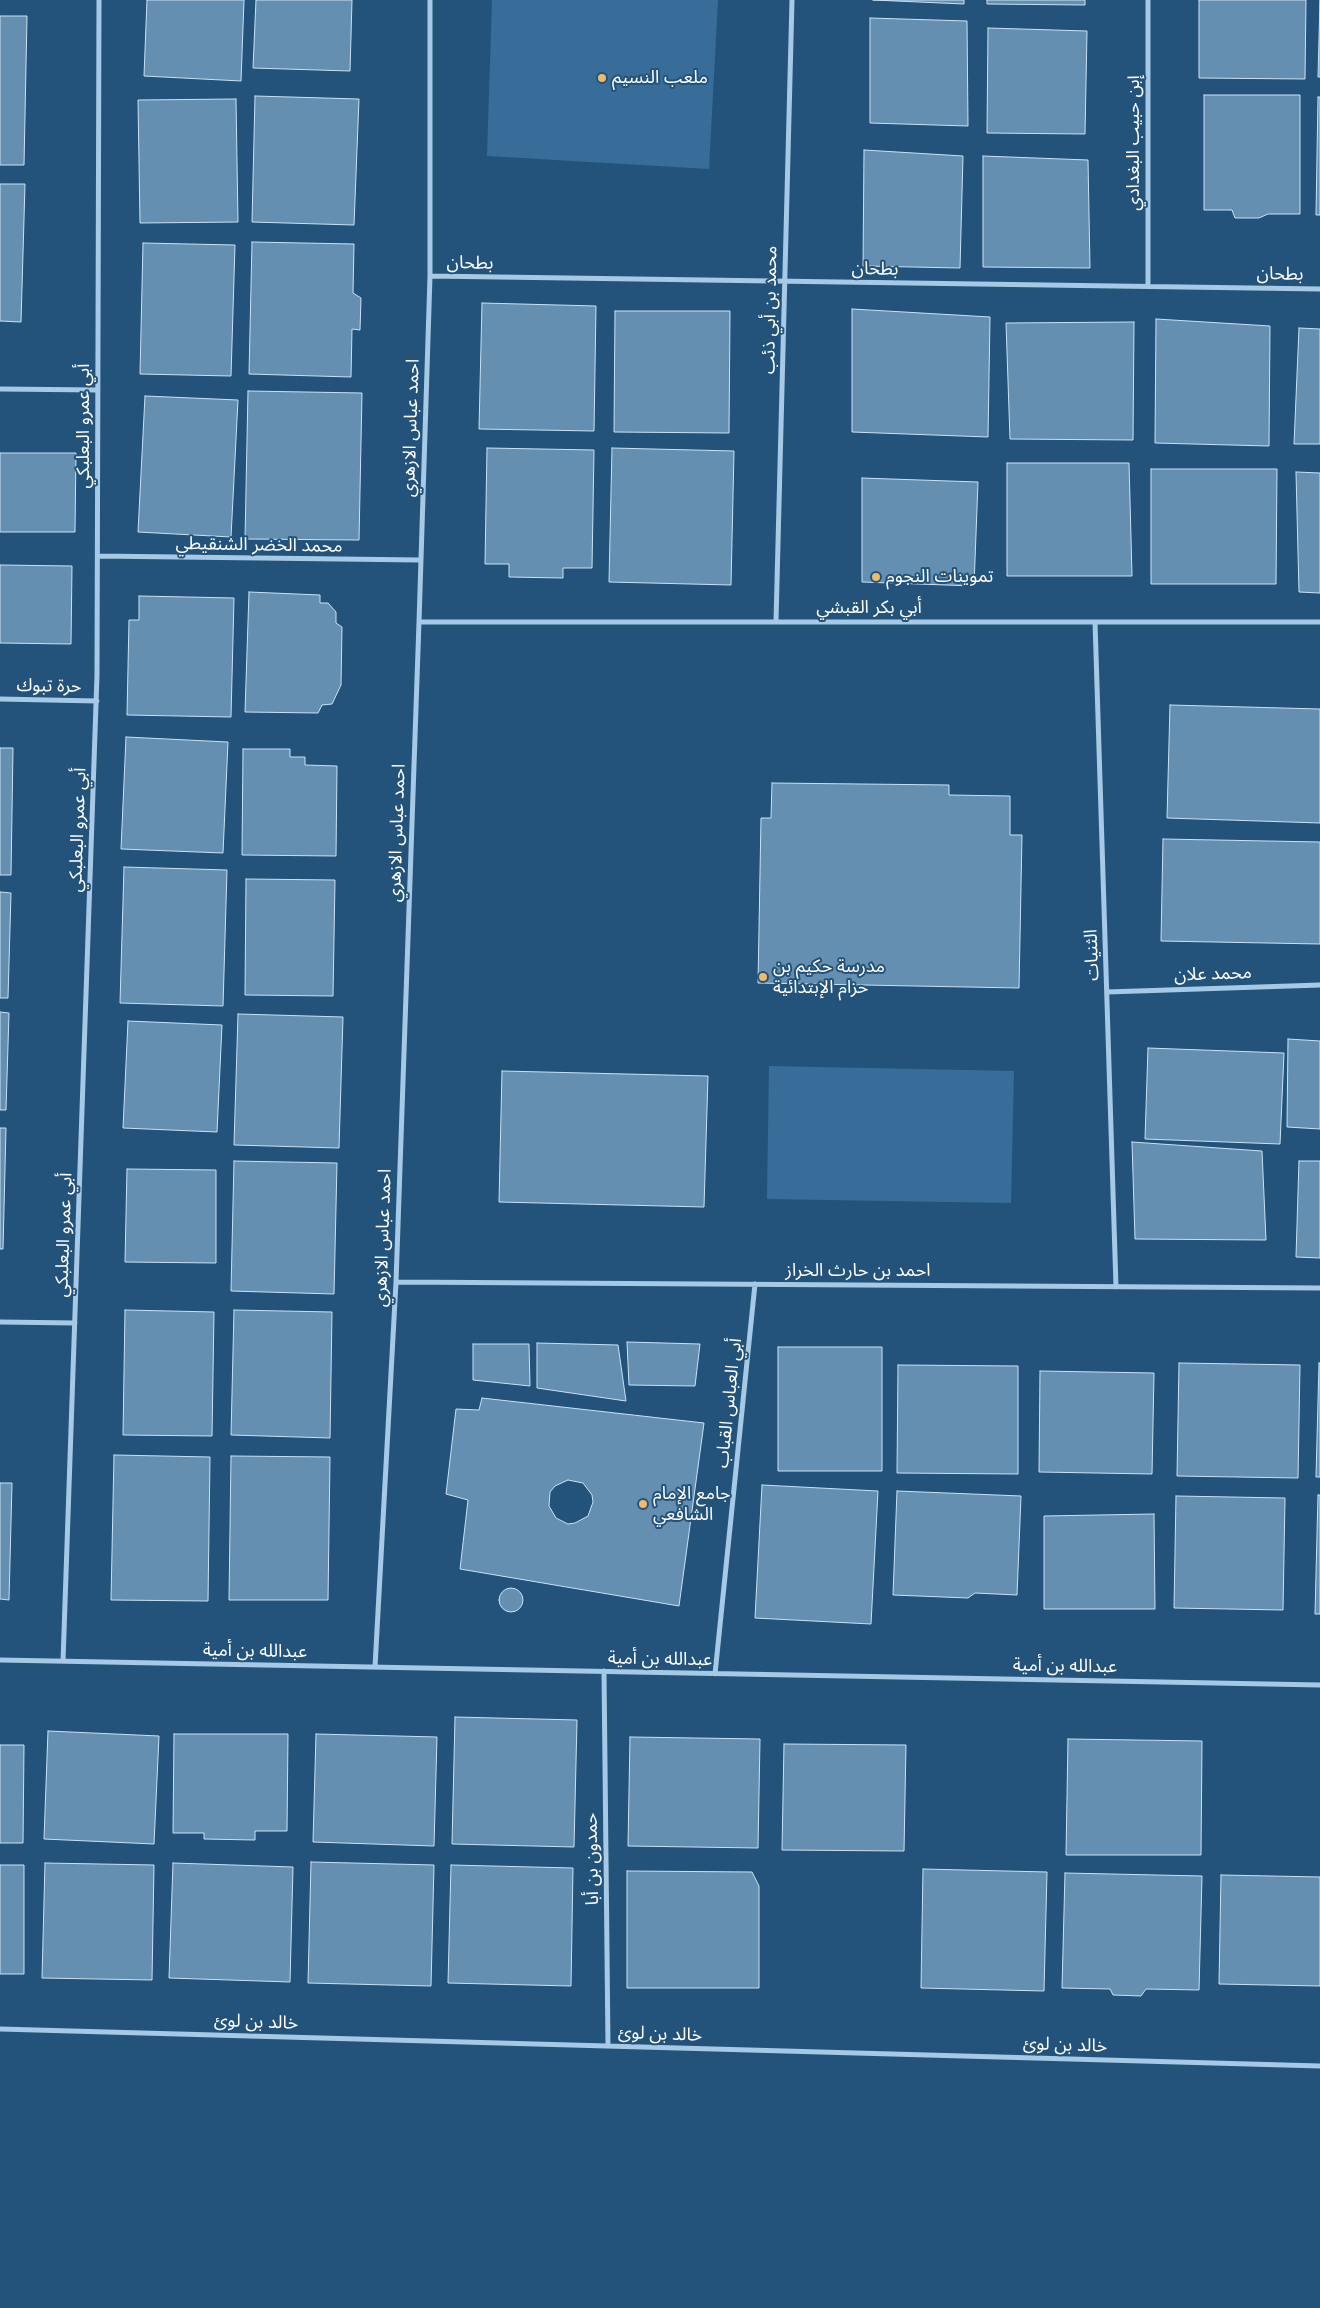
<!DOCTYPE html>
<html>
<head>
<meta charset="utf-8">
<style>
	body { margin:0 }
	canvas { display:block; background:#23537a }
</style>
</head>
<body>
<canvas width="1320" height="2308"></canvas>
<script>
const ctx = document.querySelector('canvas').getContext('2d');
ctx.lineJoin = 'round';
function paint(path, color) { ctx.fillStyle = color; ctx.fill(path, 'evenodd'); }
const poly = rows => new Path2D(rows.map(r => 'M' + r).join(''));
function strokePath(path, color, width, dash) { ctx.strokeStyle = color; ctx.lineWidth = width; ctx.lineCap = dash ? 'butt' : 'round'; ctx.setLineDash(dash || []); ctx.stroke(path); }
function drawText(font, color, halo, rows, align = 'center') {
  ctx.font = font + ' Montserrat,"Noto Sans Arabic",sans-serif'; ctx.lineWidth = 4; ctx.setLineDash([]); ctx.textBaseline = 'middle'; ctx.strokeStyle = halo; ctx.fillStyle = color; for (const [text, x, y, turn = 0] of rows) {
    ctx.save(); ctx.translate(x, y); ctx.rotate((+turn || 0) * Math.PI / 180); ctx.textAlign = isNaN(turn) ? turn : align; if (halo) ctx.strokeText(text, 0, 0); ctx.fillText(text, 0, 0); ctx.restore();
  }
}
paint(poly([
	[492,0,718,0,709,169,487,156],
	[769,1066,1014,1071,1011,1203,767,1199]
]), '#376d98');
const building = poly([
	[147,0,244,0,241,81,144,76,147,0],
	[256,0,352,0,350,71,253,68,256,0],
	[873,0,964,0,964,4,873,0],
	[987,0,1085,0,1085,5,987,4,987,0],
	[1199,0,1306,0,1305,79,1199,78,1199,0],
	[1320,0,1320,77,1318,77,1320,0],
	[0,16,27,16,24,165,0,165,0,16],
	[870,18,967,21,968,126,870,123,870,18],
	[988,28,1087,31,1085,134,987,133,988,28],
	[1204,95,1300,95,1300,214,1268,214,1259,218,1235,218,1232,210,1204,210,1204,95],
	[255,96,359,99,354,225,252,222,255,96],
	[1318,97,1320,97,1320,215,1316,215,1318,97],
	[236,99,238,222,140,223,138,100,236,99],
	[864,150,963,156,960,268,863,266,864,150],
	[983,156,1088,160,1090,268,983,267,983,156],
	[0,184,25,184,21,322,0,321,0,184],
	[252,242,354,244,353,293,361,298,360,330,352,329,351,377,249,374,252,242],
	[143,243,235,245,231,376,140,374,143,243],
	[482,303,596,306,594,431,479,429,482,303],
	[852,309,990,317,988,437,852,432,852,309],
	[615,311,730,311,729,433,614,432,615,311],
	[1156,319,1270,326,1269,446,1155,443,1156,319],
	[1134,322,1133,440,1010,439,1006,323,1134,322],
	[1299,328,1320,329,1320,444,1294,444,1299,328],
	[248,391,362,393,359,540,245,539,248,391],
	[145,396,238,400,231,537,138,532,145,396],
	[487,448,594,450,592,568,563,568,563,578,509,577,509,564,485,564,487,448],
	[612,448,734,451,731,585,609,582,612,448],
	[0,453,76,453,75,532,0,532,0,453],
	[1007,463,1129,463,1132,576,1007,576,1007,463],
	[1151,469,1277,469,1276,584,1151,584,1151,469],
	[1296,472,1320,473,1320,593,1299,592,1296,472],
	[862,478,978,482,974,586,862,582,862,478],
	[0,565,72,566,71,644,0,643,0,565],
	[249,592,320,595,320,603,328,603,336,612,336,623,342,627,341,685,332,704,322,705,318,713,245,712,249,592],
	[139,596,234,598,231,717,127,715,129,620,139,620,139,596],
	[1170,705,1320,709,1320,823,1167,818,1170,705],
	[126,737,228,742,223,853,121,849,126,737],
	[0,748,13,748,11,875,0,875,0,748],
	[243,749,290,749,290,757,305,757,305,765,337,766,336,856,242,855,243,749],
	[772,783,949,785,949,795,1010,796,1010,835,1022,835,1019,988,758,983,761,818,771,818,772,783],
	[1163,839,1320,842,1320,944,1161,941,1163,839],
	[124,867,227,870,223,1006,120,1003,124,867],
	[246,879,335,880,333,996,245,995,246,879],
	[0,892,11,893,8,998,0,998,0,892],
	[0,1012,9,1013,6,1110,0,1110,0,1012],
	[238,1014,343,1017,339,1148,234,1145,238,1014],
	[128,1021,222,1025,217,1132,123,1128,128,1021],
	[1288,1039,1320,1041,1320,1129,1287,1127,1288,1039],
	[1148,1048,1284,1053,1280,1144,1145,1139,1148,1048],
	[502,1071,708,1076,704,1207,499,1202,502,1071],
	[0,1128,6,1128,3,1249,0,1249,0,1128],
	[1132,1142,1262,1151,1266,1240,1135,1239,1132,1142],
	[234,1161,337,1163,334,1294,231,1291,234,1161],
	[1299,1161,1320,1161,1320,1258,1296,1257,1299,1161],
	[127,1169,216,1170,216,1263,125,1262,127,1169],
	[125,1310,214,1312,212,1436,123,1435,125,1310],
	[234,1310,332,1312,330,1438,231,1435,234,1310],
	[627,1342,700,1344,695,1386,629,1385,627,1342],
	[537,1343,618,1345,626,1401,537,1388,537,1343],
	[473,1344,529,1344,530,1386,473,1380,473,1344],
	[778,1347,882,1347,882,1471,778,1471,778,1347],
	[1179,1363,1300,1365,1298,1478,1177,1476,1179,1363],
	[1319,1363,1320,1363,1320,1477,1316,1477,1319,1363],
	[898,1365,1018,1366,1018,1474,897,1473,898,1365],
	[1040,1371,1154,1373,1152,1474,1039,1472,1040,1371],
	[482,1398,704,1423,679,1606,460,1569,468,1500,446,1494,456,1409,479,1410,482,1398],
	[568,1480,583,1483,592,1495,593,1502,588,1516,575,1523,568,1524,556,1518,549,1506,550,1492,555,1486,568,1480],
	[114,1455,210,1457,208,1601,111,1600,114,1455],
	[231,1456,330,1457,328,1600,229,1600,231,1456],
	[0,1483,12,1483,9,1600,0,1599,0,1483],
	[762,1485,878,1491,871,1624,755,1618,762,1485],
	[897,1491,1021,1496,1017,1595,975,1593,968,1598,893,1595,897,1491],
	[1318,1495,1320,1495,1320,1614,1315,1614,1318,1495],
	[1176,1496,1285,1498,1283,1610,1174,1608,1176,1496],
	[1154,1514,1155,1609,1044,1609,1044,1516,1154,1514],
	'499 1600a12 12 0 1 1 24 0a12 12 0 1 1-24 0Z',
	[455,1717,577,1720,574,1847,452,1844,455,1717],
	[48,1731,159,1736,154,1844,44,1839,48,1731],
	[174,1734,288,1734,287,1831,255,1831,255,1840,204,1839,204,1833,173,1833,174,1734],
	[316,1734,437,1737,434,1846,313,1842,316,1734],
	[630,1737,760,1739,758,1848,628,1846,630,1737],
	[1068,1739,1202,1741,1201,1855,1066,1855,1068,1739],
	[784,1744,906,1745,904,1851,782,1850,784,1744],
	[0,1745,24,1745,23,1843,0,1843,0,1745],
	[311,1862,434,1865,431,1986,308,1983,311,1862],
	[45,1863,154,1865,152,1980,42,1978,45,1863],
	[173,1863,293,1867,290,1982,169,1978,173,1863],
	[0,1865,24,1865,24,1974,0,1974,0,1865],
	[451,1865,573,1868,571,1986,448,1983,451,1865],
	[923,1869,1047,1872,1044,1991,921,1988,923,1869],
	[627,1871,752,1872,759,1886,759,1988,627,1988,627,1871],
	[1065,1873,1202,1876,1199,1990,1146,1989,1141,1996,1113,1995,1110,1989,1062,1988,1065,1873],
	[1221,1875,1320,1877,1320,1986,1219,1984,1221,1875]
]);
paint(building, '#658fb0');
strokePath(building, '#c9e1f4', 1);
strokePath(poly([
	[430,276,1320,289],
	[1148,286,1148,0],
	[0,389,98,390],
	[98,556,420,560],
	[776,621,792,0],
	[419,622,1320,622],
	[1095,622,1116,1287],
	[0,699,97,701],
	[1107,992,1320,985],
	[396,1282,1320,1288],
	[0,1322,75,1323],
	[0,1660,1320,1685],
	[63,1661,97,675,99,0],
	[375,1667,396,1282,419,622,430,276,430,0],
	[604,1671,608,2046],
	[715,1674,755,1284],
	[0,2029,1320,2066]
]), '#a6c9e5', 5);
for (const [x, y, r, color] of [
	[602,78,5,"#efba6a"],
	[876,577,5,"#efba6a"],
	[763,977,5,"#efba6a"],
	[643,1504,5,"#efba6a"]
]) { const dot = new Path2D(); dot.arc(x, y, r, 0, 2 * Math.PI); ctx.fillStyle = color; ctx.fill(dot); strokePath(dot, '#23537a', 2); }
drawText('18px', '#fff', '#23537a', [
	["ملعب النسيم",612,78],
	["تموينات النجوم",886,577],
	["مدرسة حكيم بن",773,967],
	["حزام الإبتدائية",773,988],
	["جامع الإمام",653,1494],
	["الشافعي",653,1515]
], 'left');
drawText('18px', '#fff', '#23537a', [
	["إبن حبيب البغدادي",1134,143,-90],
	["بطحان",470,263,1],
	["بطحان",875,269,1],
	["بطحان",1280,274,1],
	["محمد بن أبي ذئب",770,310,-89],
	["أبي عمرو البعلبكي",84,426,-90],
	["احمد عباس الازهري",411,428,-88],
	["محمد الخضر الشنقيطي",259,545,1],
	["أبي بكر القبشي",869,608],
	["حرة تبوك",49,686,1],
	["أبي عمرو البعلبكي",78,830,-88],
	["احمد عباس الازهري",397,833,-88],
	["الثنيات",1092,955,-92],
	["محمد علان",1213,974,-2],
	["أبي عمرو البعلبكي",64,1235,-88],
	["احمد عباس الازهري",383,1238,-88],
	["احمد بن حارث الخراز",858,1271],
	["أبي العباس القباب",729,1403,-84],
	["عبدالله بن أمية",255,1651,1],
	["عبدالله بن أمية",660,1659,1],
	["عبدالله بن أمية",1065,1666,1],
	["حمدون بن أبا",592,1859,-91],
	["خالد بن لوئ",256,2022,2],
	["خالد بن لوئ",660,2034,2],
	["خالد بن لوئ",1065,2045,2]
]);
</script>
</body>
</html>
